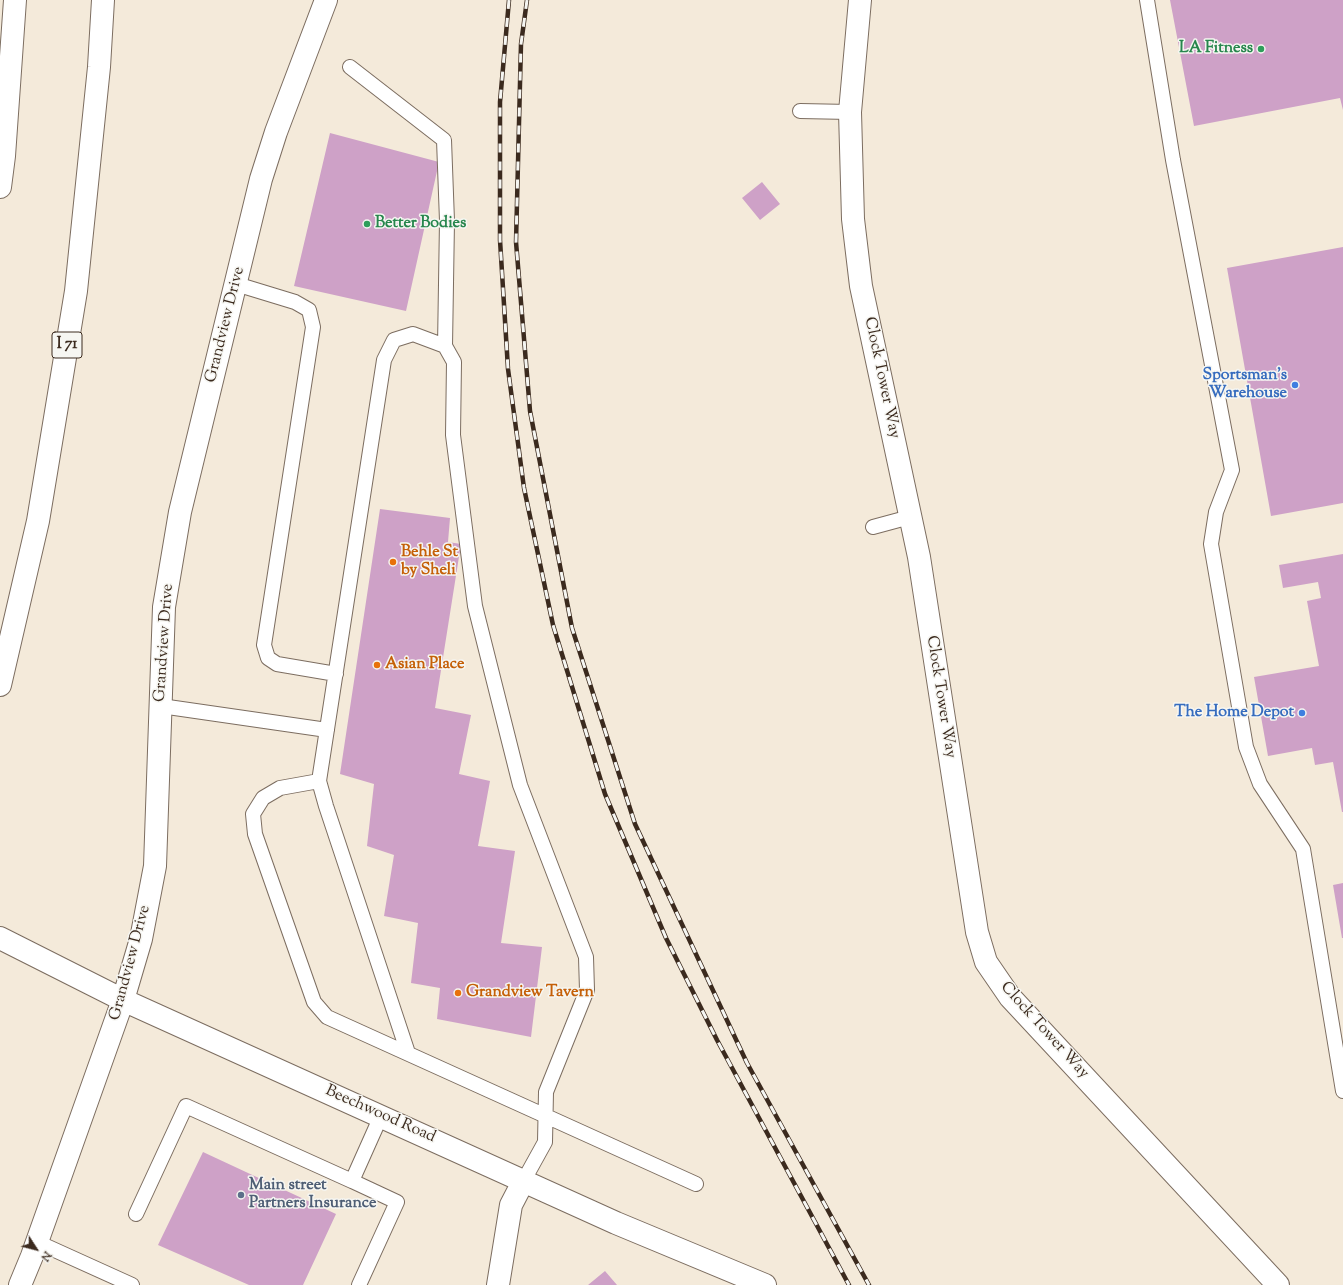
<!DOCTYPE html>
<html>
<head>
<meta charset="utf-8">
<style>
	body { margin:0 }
	#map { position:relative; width:1343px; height:1285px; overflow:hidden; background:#f4eada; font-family:"Sorts Mill Goudy",serif }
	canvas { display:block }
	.north { position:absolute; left:16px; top:1229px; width:40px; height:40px; -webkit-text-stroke:3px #f6f6f2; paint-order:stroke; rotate:126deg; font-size:11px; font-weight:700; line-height:16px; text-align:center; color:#3b2a1e }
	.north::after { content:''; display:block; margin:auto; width:14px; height:18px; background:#3b2a1e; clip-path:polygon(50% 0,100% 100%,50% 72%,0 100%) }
</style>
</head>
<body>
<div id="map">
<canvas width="1343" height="1285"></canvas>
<div class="north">N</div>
</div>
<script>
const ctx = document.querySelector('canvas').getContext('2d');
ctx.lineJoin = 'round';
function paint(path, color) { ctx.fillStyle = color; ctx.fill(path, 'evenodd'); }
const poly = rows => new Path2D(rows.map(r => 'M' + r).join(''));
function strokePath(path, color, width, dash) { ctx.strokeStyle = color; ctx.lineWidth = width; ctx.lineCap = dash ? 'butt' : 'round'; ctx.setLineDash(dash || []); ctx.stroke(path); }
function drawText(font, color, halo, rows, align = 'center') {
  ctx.font = font + ' "Sorts Mill Goudy",serif'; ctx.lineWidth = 3; ctx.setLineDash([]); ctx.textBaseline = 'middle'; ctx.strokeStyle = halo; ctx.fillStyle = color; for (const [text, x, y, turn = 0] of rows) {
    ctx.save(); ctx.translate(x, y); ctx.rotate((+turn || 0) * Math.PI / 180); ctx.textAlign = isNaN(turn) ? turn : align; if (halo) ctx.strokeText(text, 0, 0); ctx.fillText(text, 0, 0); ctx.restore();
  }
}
paint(poly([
	[1170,0,1343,0,1343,110,1340,98,1194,126],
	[330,133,439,162,406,311,294,286],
	[762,182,780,204,760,220,742,198],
	[1343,247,1343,503,1271,516,1227,268],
	[380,509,450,518,448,542,461,544,435,708,471,715,459,774,490,781,478,846,515,851,501,943,542,947,531,1037,437,1019,440,988,411,983,418,923,384,916,394,855,367,846,374,784,340,774],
	[1343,554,1343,812,1342,812,1333,762,1315,765,1312,748,1268,756,1254,677,1319,666,1307,601,1321,598,1318,582,1283,588,1279,565],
	[1343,883,1343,938,1342,938,1333,885],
	[203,1152,336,1214,303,1285,249,1285,158,1245],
	[605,1271,617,1285,588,1285]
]), '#cea1c7');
const lane = poly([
	[1147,0,1173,160,1232,470,1216,512,1211,544,1246,747,1260,784,1303,849,1343,1091],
	[350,67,444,140,447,221,445,346],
	[800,111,850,112],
	[236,284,295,302,309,310,313,327,264,645,268,658,277,664,336,674],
	[873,527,910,517],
	[161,706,327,730],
	[319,781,280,788,263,798,253,814,255,834,314,1002,327,1017,696,1184],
	[408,1053,326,806,319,781,384,360,394,340,413,334,445,346,454,362,453,435,475,606,520,785,586,957,587,990,546,1092,545,1142,524,1180],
	[136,1214,186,1106,352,1181],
	[37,1242,132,1285],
	[359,1285,397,1202,352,1181,381,1116]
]);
const street = poly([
	[860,0,850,112,853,219,861,286,919,557,977,932,986,962,1010,997,1278,1285],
	[0,938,123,1000,616,1223,765,1285],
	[20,1285,32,1256,123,1000,141,939,155,866,164,607,180,512,261,179,276,132,326,0],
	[498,1285,511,1205,524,1180]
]);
const highway = poly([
	[0,187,4,156,15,0],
	[0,685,38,521,76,291,99,67,103,0]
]);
strokePath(lane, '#7c6d60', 16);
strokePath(street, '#7c6d60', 24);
strokePath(highway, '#7c6d60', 24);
strokePath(lane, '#fff', 14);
strokePath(street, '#fff', 22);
strokePath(highway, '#fff', 22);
const rail = poly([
	[509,0,500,102,500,240,508,369,524,488,553,625,605,794,666,938,717,1040,849,1285],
	[527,0,521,44,516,242,530,411,572,628,635,824,747,1063,869,1285]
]);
strokePath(rail, '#3b2a1e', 4.5);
strokePath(rail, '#f6f6f2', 3, [9]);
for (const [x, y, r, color] of [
	[1261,49,4,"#2e9e5b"],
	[367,224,4,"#2e9e5b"],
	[1295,385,4,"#3f7fe0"],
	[393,562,4,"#e8710a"],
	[377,665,4,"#e8710a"],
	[1302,713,4,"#3f7fe0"],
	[458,993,4,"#e8710a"],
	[241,1195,4,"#5c6f8a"]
]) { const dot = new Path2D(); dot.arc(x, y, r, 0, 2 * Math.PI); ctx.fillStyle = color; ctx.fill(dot); strokePath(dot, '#f6f6f2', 1.5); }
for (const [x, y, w] of [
	[67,345,30]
]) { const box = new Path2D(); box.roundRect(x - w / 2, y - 13, w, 26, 3); ctx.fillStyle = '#f6f6f2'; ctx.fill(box); strokePath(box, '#3b2a1e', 1); }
drawText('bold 15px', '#3b2a1e', null, [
	["I 71",67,345]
]);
drawText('bold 16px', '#27864d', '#f6f6f2', [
	["LA Fitness",1253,49],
	["Better Bodies",375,224,"left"]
], 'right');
drawText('16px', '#3b2a1e', '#f6f6f2', [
	["Grandview Drive",226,325,-76],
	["Clock Tower Way",881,378,78],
	["Grandview Drive",165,643,-86],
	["Clock Tower Way",940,697,81],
	["Grandview Drive",131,963,-75],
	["Clock Tower Way",1044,1031,48],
	["Beechwood Road",380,1115,24]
]);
drawText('bold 16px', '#366cbe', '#f6f6f2', [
	["Sportsman's",1287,376],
	["Warehouse",1287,394],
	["The Home Depot",1294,713]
], 'right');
drawText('bold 16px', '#c56008', '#f6f6f2', [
	["Behle St",401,553],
	["by Sheli",401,571],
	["Asian Place",385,665],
	["Grandview Tavern",466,993]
], 'left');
drawText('bold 16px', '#4e5e75', '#f6f6f2', [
	["Main street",249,1186],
	["Partners Insurance",249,1204]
], 'left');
</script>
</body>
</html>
